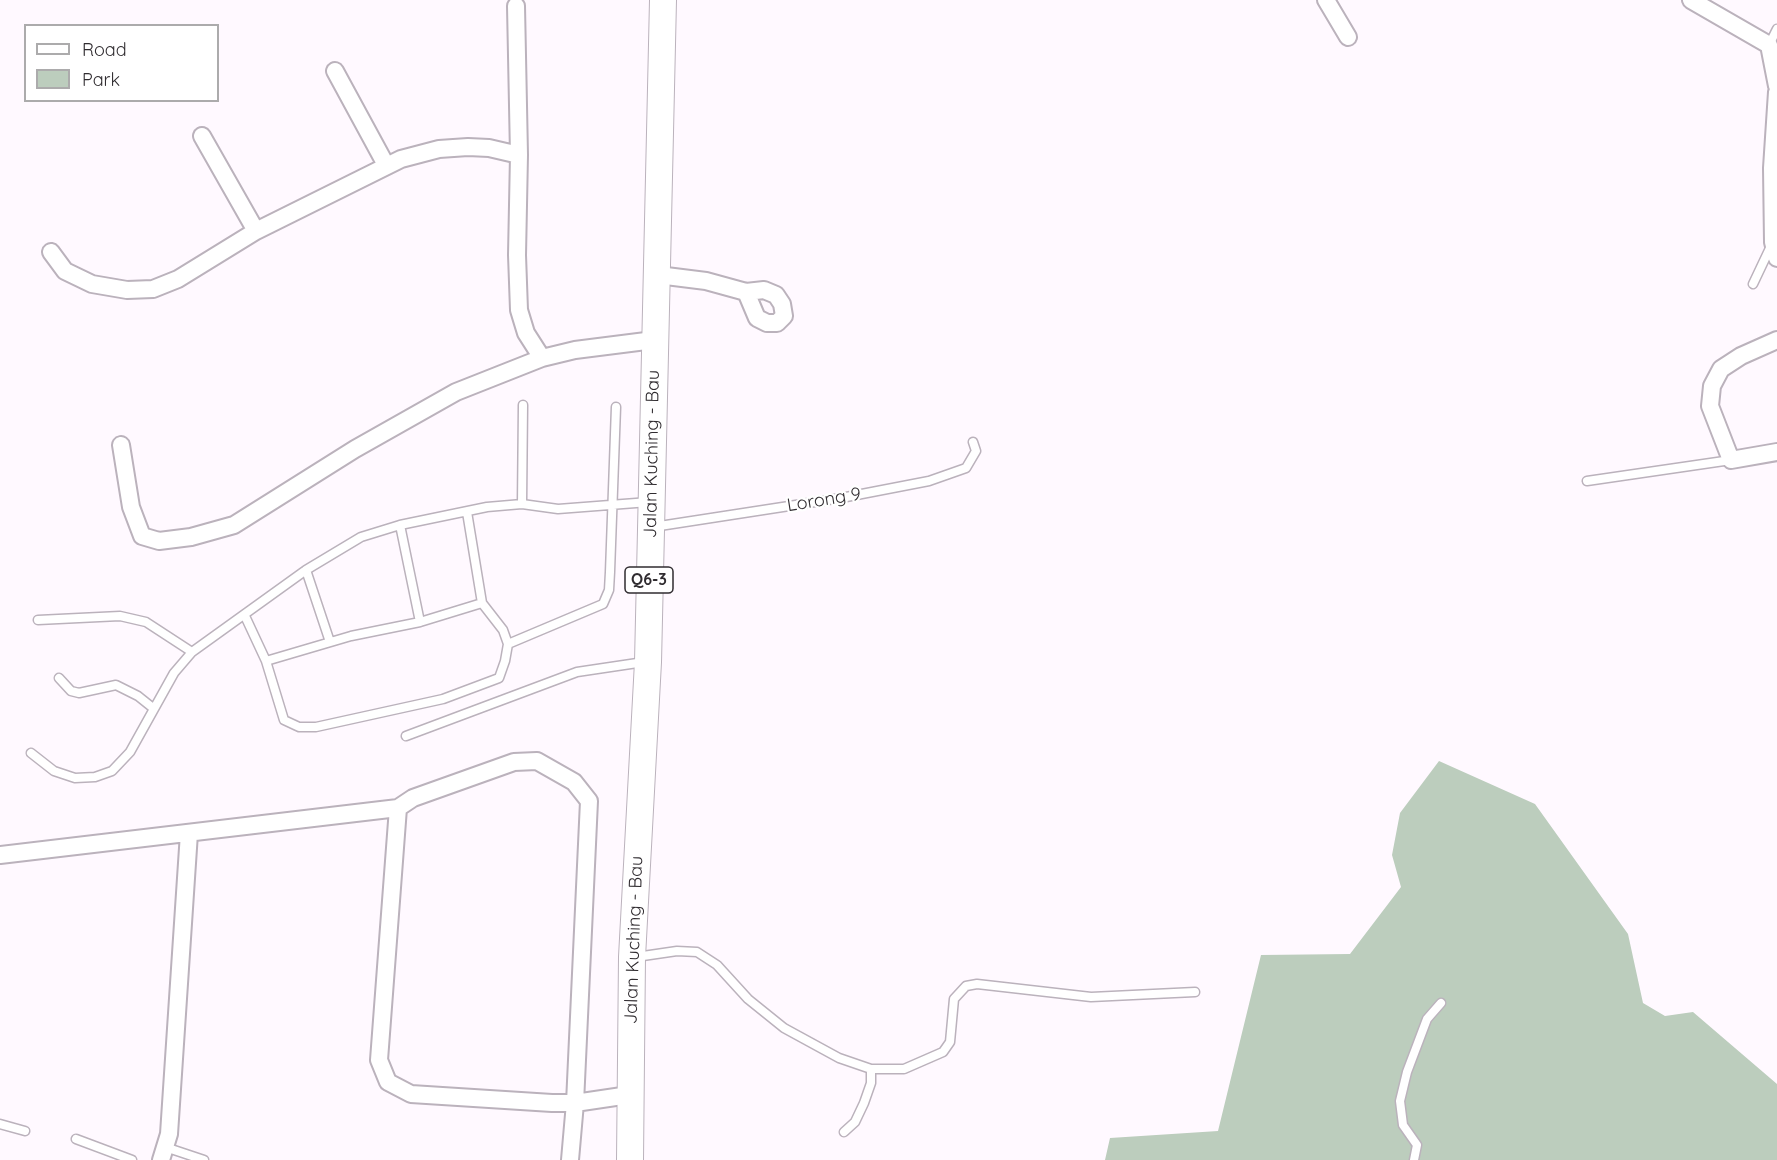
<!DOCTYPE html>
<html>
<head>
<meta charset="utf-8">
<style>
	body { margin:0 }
	#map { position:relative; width:1777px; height:1160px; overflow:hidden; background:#fff9ff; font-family:Quicksand,sans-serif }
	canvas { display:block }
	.legend { position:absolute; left:24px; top:24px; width:195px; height:78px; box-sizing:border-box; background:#fff; border:2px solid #acabac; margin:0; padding:8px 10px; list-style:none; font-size:18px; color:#302c30 }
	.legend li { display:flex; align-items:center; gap:12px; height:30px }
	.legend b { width:30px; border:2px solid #acabac }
</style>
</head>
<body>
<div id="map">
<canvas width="1777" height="1160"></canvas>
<ul class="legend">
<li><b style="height:8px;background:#fff"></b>Road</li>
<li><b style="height:16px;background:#bccdbd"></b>Park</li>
</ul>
</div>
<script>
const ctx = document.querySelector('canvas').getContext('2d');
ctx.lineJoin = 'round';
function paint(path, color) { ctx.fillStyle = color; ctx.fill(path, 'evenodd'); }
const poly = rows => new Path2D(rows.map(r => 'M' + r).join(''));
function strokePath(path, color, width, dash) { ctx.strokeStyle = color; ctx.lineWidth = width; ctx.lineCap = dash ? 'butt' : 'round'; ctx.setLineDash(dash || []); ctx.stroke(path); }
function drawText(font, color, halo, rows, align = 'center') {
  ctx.font = font + ' Quicksand,sans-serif'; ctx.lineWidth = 4.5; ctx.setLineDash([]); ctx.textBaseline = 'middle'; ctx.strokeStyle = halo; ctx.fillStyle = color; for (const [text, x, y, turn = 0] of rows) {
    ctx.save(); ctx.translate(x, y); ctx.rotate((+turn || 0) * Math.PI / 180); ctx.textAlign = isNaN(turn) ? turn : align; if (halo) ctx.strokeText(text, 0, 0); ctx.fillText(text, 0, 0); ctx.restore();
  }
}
paint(poly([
	[1439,761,1535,804,1628,934,1643,1003,1665,1016,1693,1012,1777,1084,1777,1160,1105,1160,1110,1138,1218,1131,1261,955,1350,954,1401,887,1392,855,1400,813]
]), '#bccdbd');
const lane = poly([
	[1769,45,1777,29],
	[1753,284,1771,246],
	[1587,481,1731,460],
	[522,504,523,405],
	[467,512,482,603,503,630,508,644],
	[400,525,420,622,482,603],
	[653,527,841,498,929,481,966,468,976,451,973,442],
	[306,570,330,642],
	[245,616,266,661,284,720,299,727,316,727,443,699,499,678,505,661,508,644,603,604,609,590,610,572,616,407],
	[38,620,120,616,146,622,192,652],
	[266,661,351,636,420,622],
	[59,678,71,691,79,693,116,685,138,696,153,708],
	[406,736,577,672,644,662],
	[31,753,54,771,75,778,95,777,112,771,130,752,174,673,192,652,306,570,361,537,400,525,487,507,522,504,558,509,649,502],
	[636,957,677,951,697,952,717,965,748,999,784,1028,839,1058,871,1069,871,1083,864,1103,855,1122,844,1132],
	[871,1069,904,1069,943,1052,950,1042,954,999,966,986,977,984,1091,997,1195,992],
	[0,1124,25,1131],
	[76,1139,132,1160],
	[165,1147,204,1160],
	[1414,1160,1417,1145,1403,1125,1400,1101,1407,1072,1427,1019,1441,1003]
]);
const street = poly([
	[1326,0,1348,37],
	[1691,0,1769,45,1777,86],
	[516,6,519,155,517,255,519,310,526,333,542,358,575,350,654,340],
	[335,71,386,165],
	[1777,92,1772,168,1773,242,1777,258],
	[202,136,256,231],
	[51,252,65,271,92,284,127,290,153,289,178,279,256,231,401,159,439,149,468,147,489,148,519,155],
	[658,275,706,281,746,292,764,290,776,295,782,304,784,316,777,323,767,323,757,318,746,292],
	[1777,340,1741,356,1721,369,1712,386,1710,406,1731,460,1777,452],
	[121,445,131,507,142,536,159,541,191,537,234,525,355,449,456,392,542,358],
	[0,855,398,808],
	[161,1160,169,1134,189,833],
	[570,1160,575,1103,589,801,574,782,537,761,514,762,413,798,398,808,379,1060,388,1082,411,1094,552,1103,575,1103,629,1095]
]);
const primary = poly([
	[630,1160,632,957,648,662,663,0]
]);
strokePath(lane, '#bbb2bc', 11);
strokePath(street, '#bbb2bc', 20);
strokePath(primary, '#bbb2bc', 28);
strokePath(lane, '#fff', 8);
strokePath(street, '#fff', 16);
strokePath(primary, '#fff', 26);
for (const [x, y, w] of [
	[649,580,48]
]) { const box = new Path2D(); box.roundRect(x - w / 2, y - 13, w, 26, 4.5); ctx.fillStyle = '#fff'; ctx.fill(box); strokePath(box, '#302c30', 1.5); }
drawText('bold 16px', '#302c30', null, [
	["Q6-3",649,580]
]);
drawText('18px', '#302c30', '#fff', [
	["Jalan Kuching - Bau",652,454,-89],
	["Lorong 9",824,500,-9],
	["Jalan Kuching - Bau",634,940,-88]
]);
</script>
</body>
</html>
